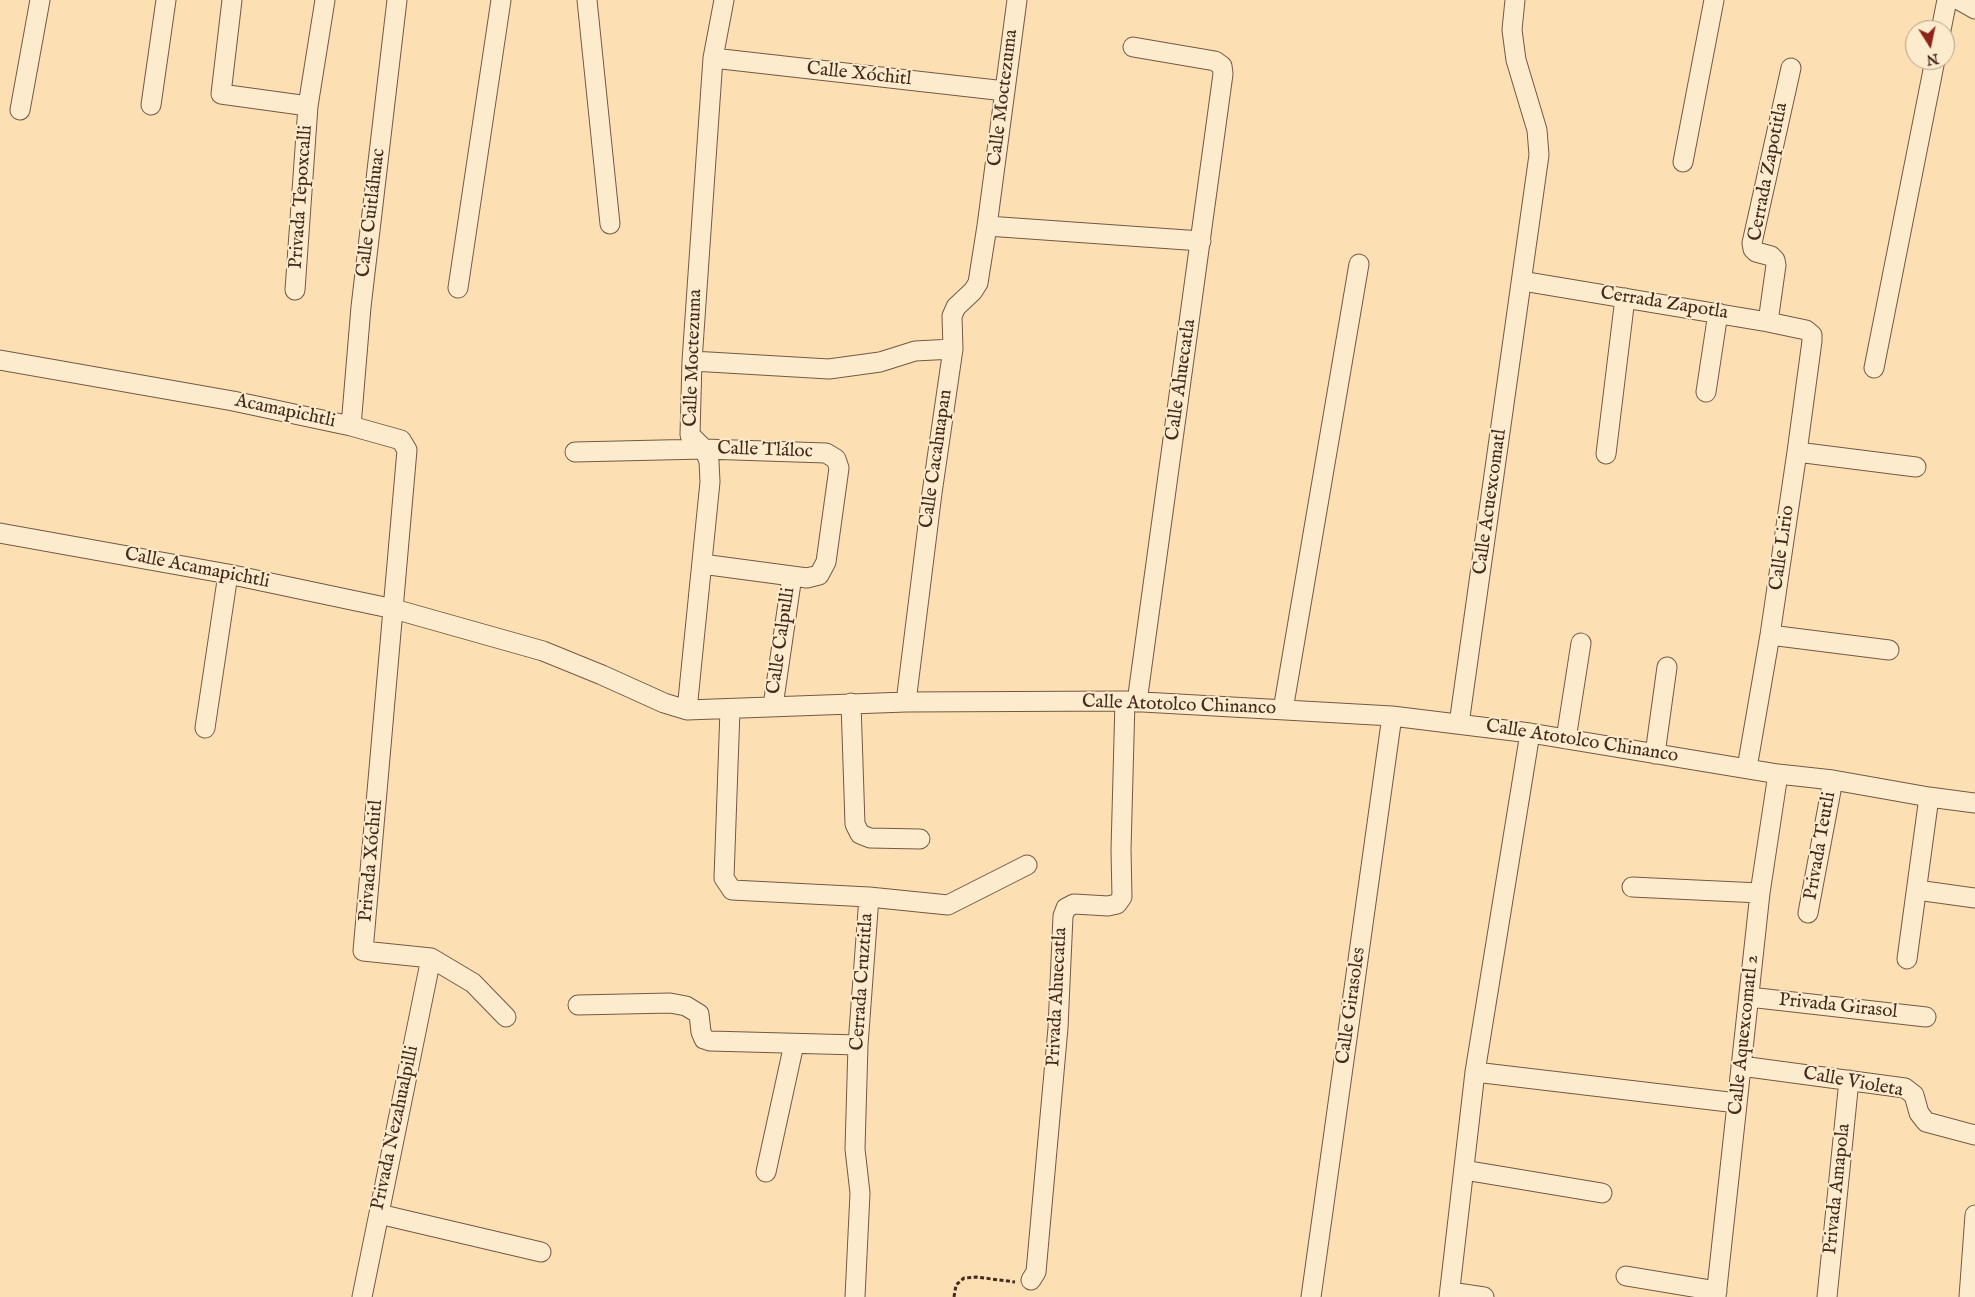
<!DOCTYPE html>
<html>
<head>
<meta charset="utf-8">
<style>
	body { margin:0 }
	#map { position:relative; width:1975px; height:1297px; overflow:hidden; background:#fce0b4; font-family:"IM FELL English",serif }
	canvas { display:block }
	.north { position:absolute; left:1905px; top:20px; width:50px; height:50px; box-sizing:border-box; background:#fdebce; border:1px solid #b49e88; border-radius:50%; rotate:170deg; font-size:14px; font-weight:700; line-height:20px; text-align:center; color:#462a1e }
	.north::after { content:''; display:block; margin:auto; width:18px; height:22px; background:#8f2418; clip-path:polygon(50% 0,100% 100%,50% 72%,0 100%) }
</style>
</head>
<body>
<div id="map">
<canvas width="1975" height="1297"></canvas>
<div class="north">N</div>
</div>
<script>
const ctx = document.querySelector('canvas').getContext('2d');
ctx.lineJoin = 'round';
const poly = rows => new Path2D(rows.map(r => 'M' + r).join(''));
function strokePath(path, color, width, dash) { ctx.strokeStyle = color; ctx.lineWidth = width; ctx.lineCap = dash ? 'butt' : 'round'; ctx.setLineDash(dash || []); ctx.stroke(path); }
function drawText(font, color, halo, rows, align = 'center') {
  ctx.font = font + ' "IM FELL English",serif'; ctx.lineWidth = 4; ctx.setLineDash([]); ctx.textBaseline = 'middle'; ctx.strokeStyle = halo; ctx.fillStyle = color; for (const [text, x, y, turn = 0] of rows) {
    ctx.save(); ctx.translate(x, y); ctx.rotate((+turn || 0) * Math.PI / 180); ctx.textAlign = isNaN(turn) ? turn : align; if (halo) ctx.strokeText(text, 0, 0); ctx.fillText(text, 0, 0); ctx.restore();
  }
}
const minor = poly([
	[232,0,221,94,308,106],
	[587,0,610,224],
	[1959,0,1975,9],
	[1941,30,1947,0],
	[1133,47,1215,61,1222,66,1223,74,1137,702],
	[713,58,1005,91],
	[151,105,166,0],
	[20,110,40,0],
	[1683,162,1714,0],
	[987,226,1201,241],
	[1522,281,1768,322,1806,330,1812,335,1812,341,1797,452,1770,635,1747,768],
	[458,288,501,0],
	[295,290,308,106,325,0],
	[1768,322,1776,265,1775,260,1771,256,1756,252,1753,249,1752,243,1791,68],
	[0,360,233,401,351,426,401,440,407,450,363,951,431,958,473,983,506,1017],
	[692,361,829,369,880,362,915,351,953,349],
	[1874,368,1935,60],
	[1706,392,1718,313],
	[351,426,361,307,397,0],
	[575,452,704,449,826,453,836,459,839,468,826,562,819,575,807,578,702,564],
	[1797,452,1916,467],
	[1606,454,1625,298],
	[0,533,228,574,394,609,543,651,602,675,664,703,687,710,906,702,1125,701,1392,716,1530,733,1778,774,1833,780,1929,797,1975,803],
	[1770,635,1889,650],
	[906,702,932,493,953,349,952,316,956,307,973,291,978,283,987,226,1017,0],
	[851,703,855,824,860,834,870,838,920,839],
	[773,706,792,576],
	[687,710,710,482,709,461,704,449,690,435,692,361,713,58,724,0],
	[730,710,724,878,732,890,869,897,948,905,1027,865],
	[1283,710,1359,264],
	[1459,724,1539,155,1537,130,1516,60,1512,30,1515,0],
	[205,728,228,574],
	[1566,739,1581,643],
	[1655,754,1667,667],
	[1632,887,1760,893],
	[1917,890,1975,898],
	[1808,913,1833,780],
	[1907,959,1929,797],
	[1749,997,1926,1017],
	[578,1005,670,1003,686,1006,699,1014,701,1032,704,1039,710,1041,858,1045],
	[1741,1066,1905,1088,1914,1095,1919,1113,1926,1122,1975,1135],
	[1475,1072,1737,1103],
	[1464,1170,1602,1193],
	[766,1172,794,1044],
	[379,1214,541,1252],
	[1626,1276,1717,1291],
	[1031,1280,1036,1272,1058,1028,1063,916,1066,908,1074,904,1108,906,1117,904,1122,897,1121,850,1125,701],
	[1450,1292,1484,1297],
	[362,1297,431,958],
	[855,1297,860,1193,855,1149,858,1045,869,897],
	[1311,1297,1392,716],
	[1449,1297,1475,1072,1530,733],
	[1716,1297,1760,893,1778,774],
	[1827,1297,1849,1080],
	[1969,1297,1975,1215]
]);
strokePath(minor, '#745844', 21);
strokePath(poly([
	[954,1297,956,1285,964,1278,976,1277,1015,1282]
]), '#462a1e', 3, [4, 2.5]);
strokePath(minor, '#fdebce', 19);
drawText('19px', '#462a1e', '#fdebce', [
	["Calle Xóchitl",859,75,6],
	["Calle Moctezuma",1004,98,-83],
	["Cerrada Zapotitla",1769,172,-79],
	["Privada Tepoxcalli",302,197,-86],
	["Calle Cuitláhuac",372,213,-83],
	["Cerrada Zapotla",1664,304,9],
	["Calle Moctezuma",694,358,-88],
	["Calle Ahuecatla",1182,380,-82],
	["Acamapichtli",285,412,12],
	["Calle Tláloc",765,451,2],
	["Calle Cacahuapan",937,459,-82],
	["Calle Acuexcomatl",1491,502,-82],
	["Calle Lirio",1783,548,-82],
	["Calle Acamapichtli",197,569,11],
	["Calle Calpulli",782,641,-82],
	["Calle Atotolco Chinanco",1179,706,2],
	["Calle Atotolco Chinanco",1582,742,9],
	["Privada Teutli",1821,846,-80],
	["Privada Xóchitl",372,861,-85],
	["Cerrada Cruztitla",863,982,-86],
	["Privada Ahuecatla",1058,997,-87],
	["Calle Girasoles",1352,1006,-82],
	["Privada Girasol",1838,1007,6],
	["Calle Aquexcomatl 2",1745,1035,-84],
	["Calle Violeta",1853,1083,10],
	["Privada Nezahualpilli",396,1128,-78],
	["Privada Amapola",1838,1189,-84]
]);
</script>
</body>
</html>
